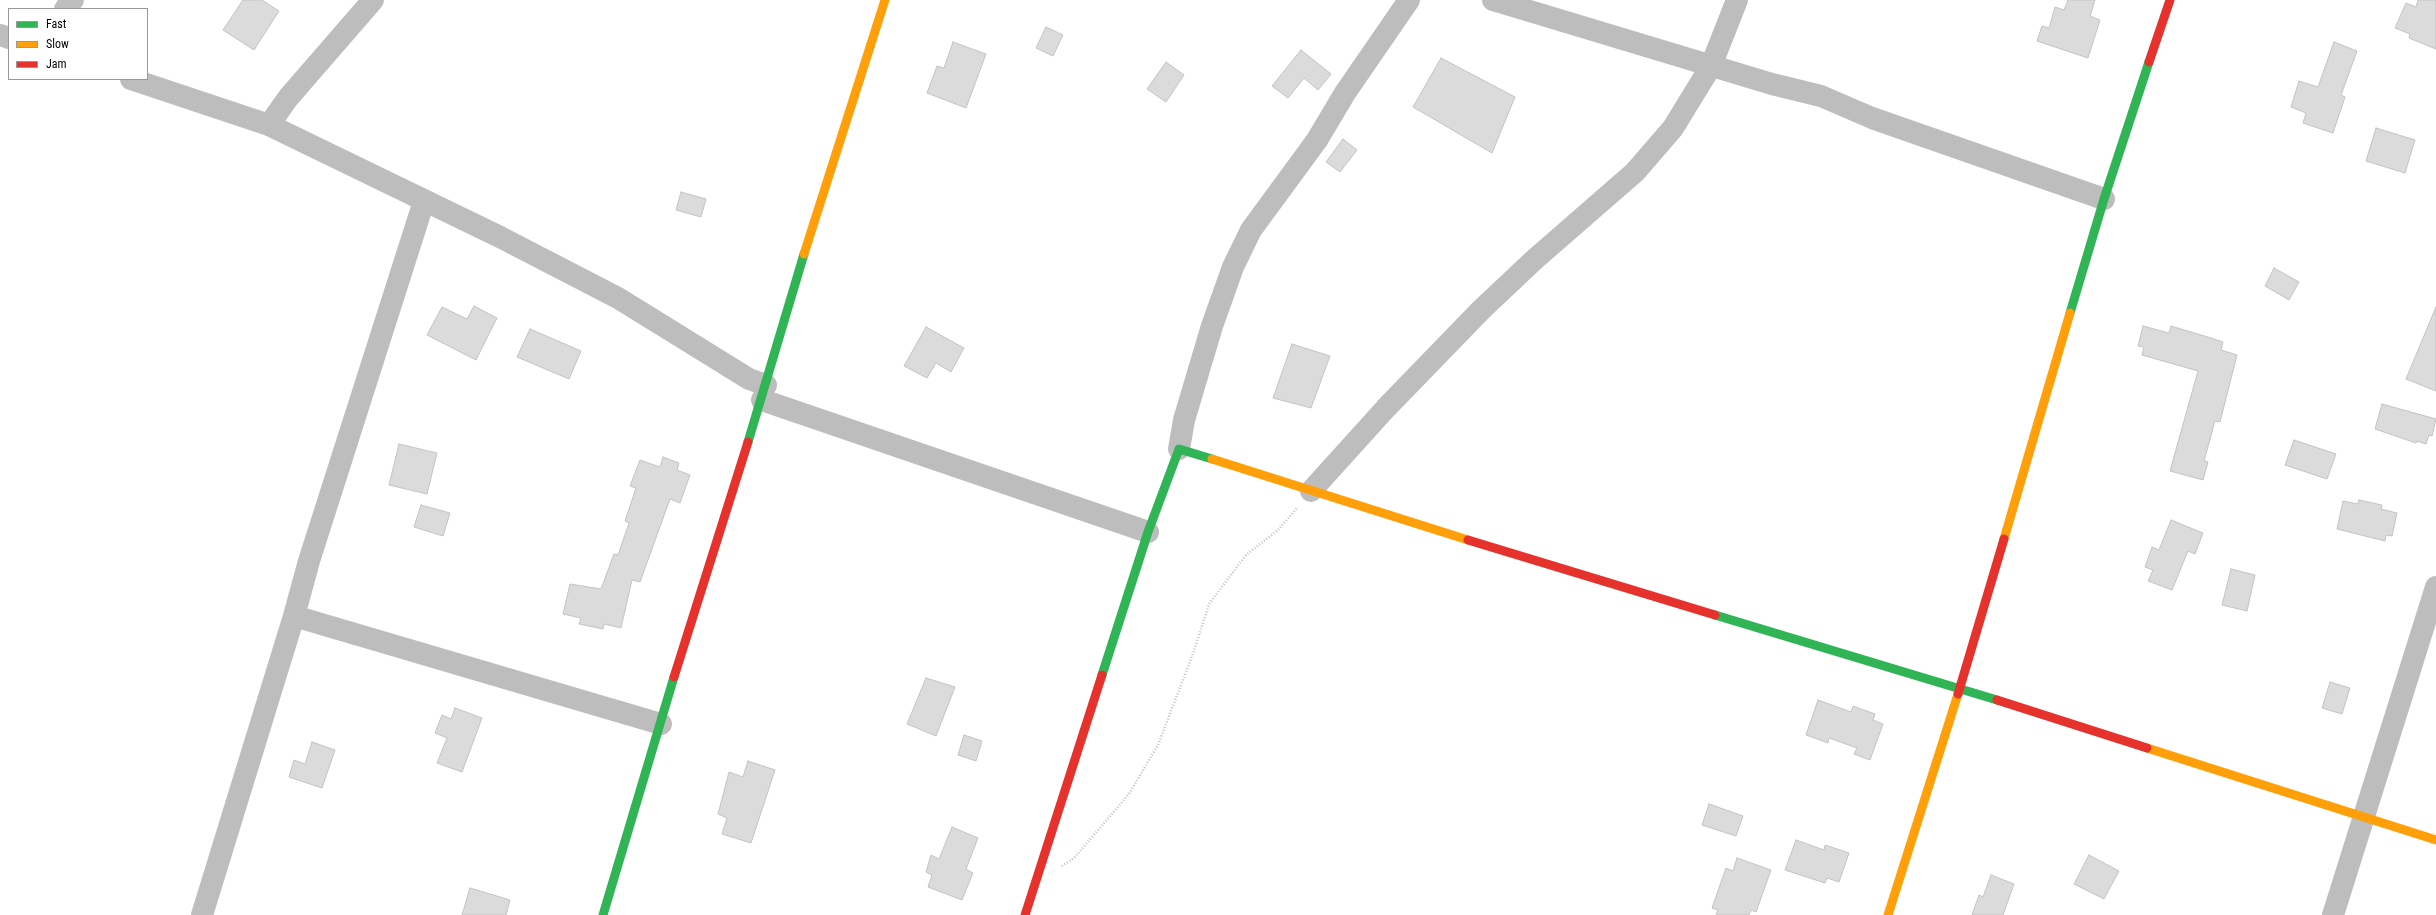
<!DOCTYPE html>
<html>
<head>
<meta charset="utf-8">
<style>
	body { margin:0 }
	#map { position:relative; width:2436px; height:915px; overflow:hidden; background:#fff; font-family:"Roboto Condensed",sans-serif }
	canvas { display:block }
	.legend { position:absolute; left:8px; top:8px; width:140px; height:72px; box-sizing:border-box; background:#fff; border:1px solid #999; margin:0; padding:5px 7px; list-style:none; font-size:12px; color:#000 }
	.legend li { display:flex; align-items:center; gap:8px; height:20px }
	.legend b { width:20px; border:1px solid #999 }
</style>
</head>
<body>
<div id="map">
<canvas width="2436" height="915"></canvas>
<ul class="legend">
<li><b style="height:5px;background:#30b455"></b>Fast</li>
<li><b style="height:5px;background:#ff9f0a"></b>Slow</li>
<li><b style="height:5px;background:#e5322d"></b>Jam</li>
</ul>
</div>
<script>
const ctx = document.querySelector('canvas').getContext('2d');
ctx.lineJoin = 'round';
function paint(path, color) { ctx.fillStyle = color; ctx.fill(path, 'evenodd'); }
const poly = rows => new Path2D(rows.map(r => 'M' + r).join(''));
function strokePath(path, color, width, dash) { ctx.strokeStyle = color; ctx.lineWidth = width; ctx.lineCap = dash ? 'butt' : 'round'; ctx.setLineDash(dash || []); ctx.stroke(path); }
const building = poly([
	[243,0,262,0,279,11,254,50,223,30,243,0],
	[2068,0,2095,0,2090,16,2100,20,2088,58,2037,41,2042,26,2049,28,2055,7,2064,10,2068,0],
	[2418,0,2436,0,2436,49,2409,38,2410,34,2395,28,2406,3,2416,7,2418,0],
	[1046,27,1063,35,1053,56,1036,48,1046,27],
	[953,42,986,54,966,108,927,93,937,66,944,68,953,42],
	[2334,42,2357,51,2341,95,2345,97,2333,133,2303,123,2306,113,2291,107,2299,81,2318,87,2334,42],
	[1301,50,1331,74,1318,90,1304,78,1288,98,1272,86,1301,50],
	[1441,58,1515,97,1492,153,1413,107,1441,58],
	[1166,62,1184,75,1166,102,1147,89,1166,62],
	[2376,128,2415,140,2405,173,2366,161,2376,128],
	[1343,139,1357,150,1340,172,1326,162,1343,139],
	[681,192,706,199,701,217,676,210,681,192],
	[2274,268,2299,282,2289,300,2265,286,2274,268],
	[474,306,497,318,476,360,427,335,442,307,467,319,474,306],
	[2436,307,2436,391,2406,379,2436,307],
	[2143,326,2169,333,2171,326,2211,338,2223,342,2221,350,2237,355,2220,422,2215,421,2204,461,2208,462,2203,480,2170,471,2198,371,2142,355,2144,347,2138,346,2143,326],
	[926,327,964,348,951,372,936,363,927,378,904,366,926,327],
	[530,329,581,351,569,379,517,357,530,329],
	[1292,344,1330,356,1311,408,1273,398,1292,344],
	[2382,404,2436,419,2432,436,2429,435,2426,444,2417,441,2416,443,2375,429,2382,404],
	[2294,440,2336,454,2327,479,2285,465,2294,440],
	[399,444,437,453,427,494,389,485,399,444],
	[663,457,679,463,677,470,690,475,680,503,670,499,640,582,632,580,621,628,604,624,603,629,579,624,581,618,563,614,570,584,601,589,614,554,618,555,629,523,625,521,636,488,630,486,640,460,660,467,663,457],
	[2359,500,2382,505,2381,509,2397,513,2392,536,2386,535,2385,541,2337,529,2343,501,2358,504,2359,500],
	[421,505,450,513,443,536,414,527,421,505],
	[2171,520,2203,533,2195,554,2188,551,2172,590,2148,581,2153,570,2145,567,2152,547,2159,550,2171,520],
	[2231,569,2255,575,2247,611,2222,605,2231,569],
	[926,678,955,687,936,736,907,724,926,678],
	[2330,682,2350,688,2342,714,2322,708,2330,682],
	[1818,700,1851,712,1853,706,1875,714,1873,720,1883,724,1870,760,1854,754,1857,748,1829,738,1828,743,1806,735,1818,700],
	[455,708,482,718,462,772,437,763,447,738,435,733,442,715,451,719,455,708],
	[964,735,982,741,976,761,958,755,964,735],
	[312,742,335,750,322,788,289,777,294,760,305,764,312,742],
	[748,761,775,770,751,843,722,834,727,818,718,814,729,772,743,777,748,761],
	[1709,804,1743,816,1736,836,1702,825,1709,804],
	[952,827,978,838,966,869,973,873,962,900,928,887,932,875,926,872,931,855,939,859,952,827],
	[1796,840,1824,850,1825,845,1849,853,1839,882,1827,878,1825,883,1785,870,1796,840],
	[2089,855,2119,871,2104,899,2074,884,2089,855],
	[1737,858,1771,870,1756,912,1751,910,1749,915,1716,915,1718,910,1712,908,1726,868,1733,871,1737,858],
	[1991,875,2014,884,2003,915,1972,915,1979,895,1983,897,1991,875],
	[470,888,510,900,506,915,462,915,470,888]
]);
paint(building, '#dbdbdb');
strokePath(building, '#c3c3c3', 1);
strokePath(poly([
	[1062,866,1074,858,1129,794,1158,745,1194,651,1209,604,1246,555,1278,530,1298,507]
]), '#c2c2c2', 2.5, [1, 2]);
strokePath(poly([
	[1493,0,1772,84,1821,96,1872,118,2104,199],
	[65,9,73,0],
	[0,35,9,38],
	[131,79,269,125,500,237,618,298,749,379,766,385],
	[269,125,288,98,373,0],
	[762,400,1148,532],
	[1179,449,1184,420,1212,326,1233,267,1251,230,1317,140,1345,93,1409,0],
	[1311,491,1386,408,1481,310,1534,260,1635,172,1673,128,1711,66,1737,0],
	[294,616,661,724],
	[202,915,294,616,309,561,424,201],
	[2333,915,2436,587]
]), '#bdbdbd', 22);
strokePath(poly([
	[2070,313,2104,199,2149,62],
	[748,442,804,254],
	[1715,615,1997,700],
	[1102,675,1148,532,1179,449,1212,459],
	[603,915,674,677]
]), '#30b455', 9);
strokePath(poly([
	[804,254,885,0],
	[1212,459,1468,540],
	[2004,539,2070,313],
	[2147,748,2436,840],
	[1888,915,1958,694]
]), '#ff9f0a', 9);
strokePath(poly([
	[2149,62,2170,0],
	[1468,540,1715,615],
	[674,677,748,442],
	[1958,694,2004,539],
	[1997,700,2147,748],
	[1025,915,1102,675]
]), '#e5322d', 9);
</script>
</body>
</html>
